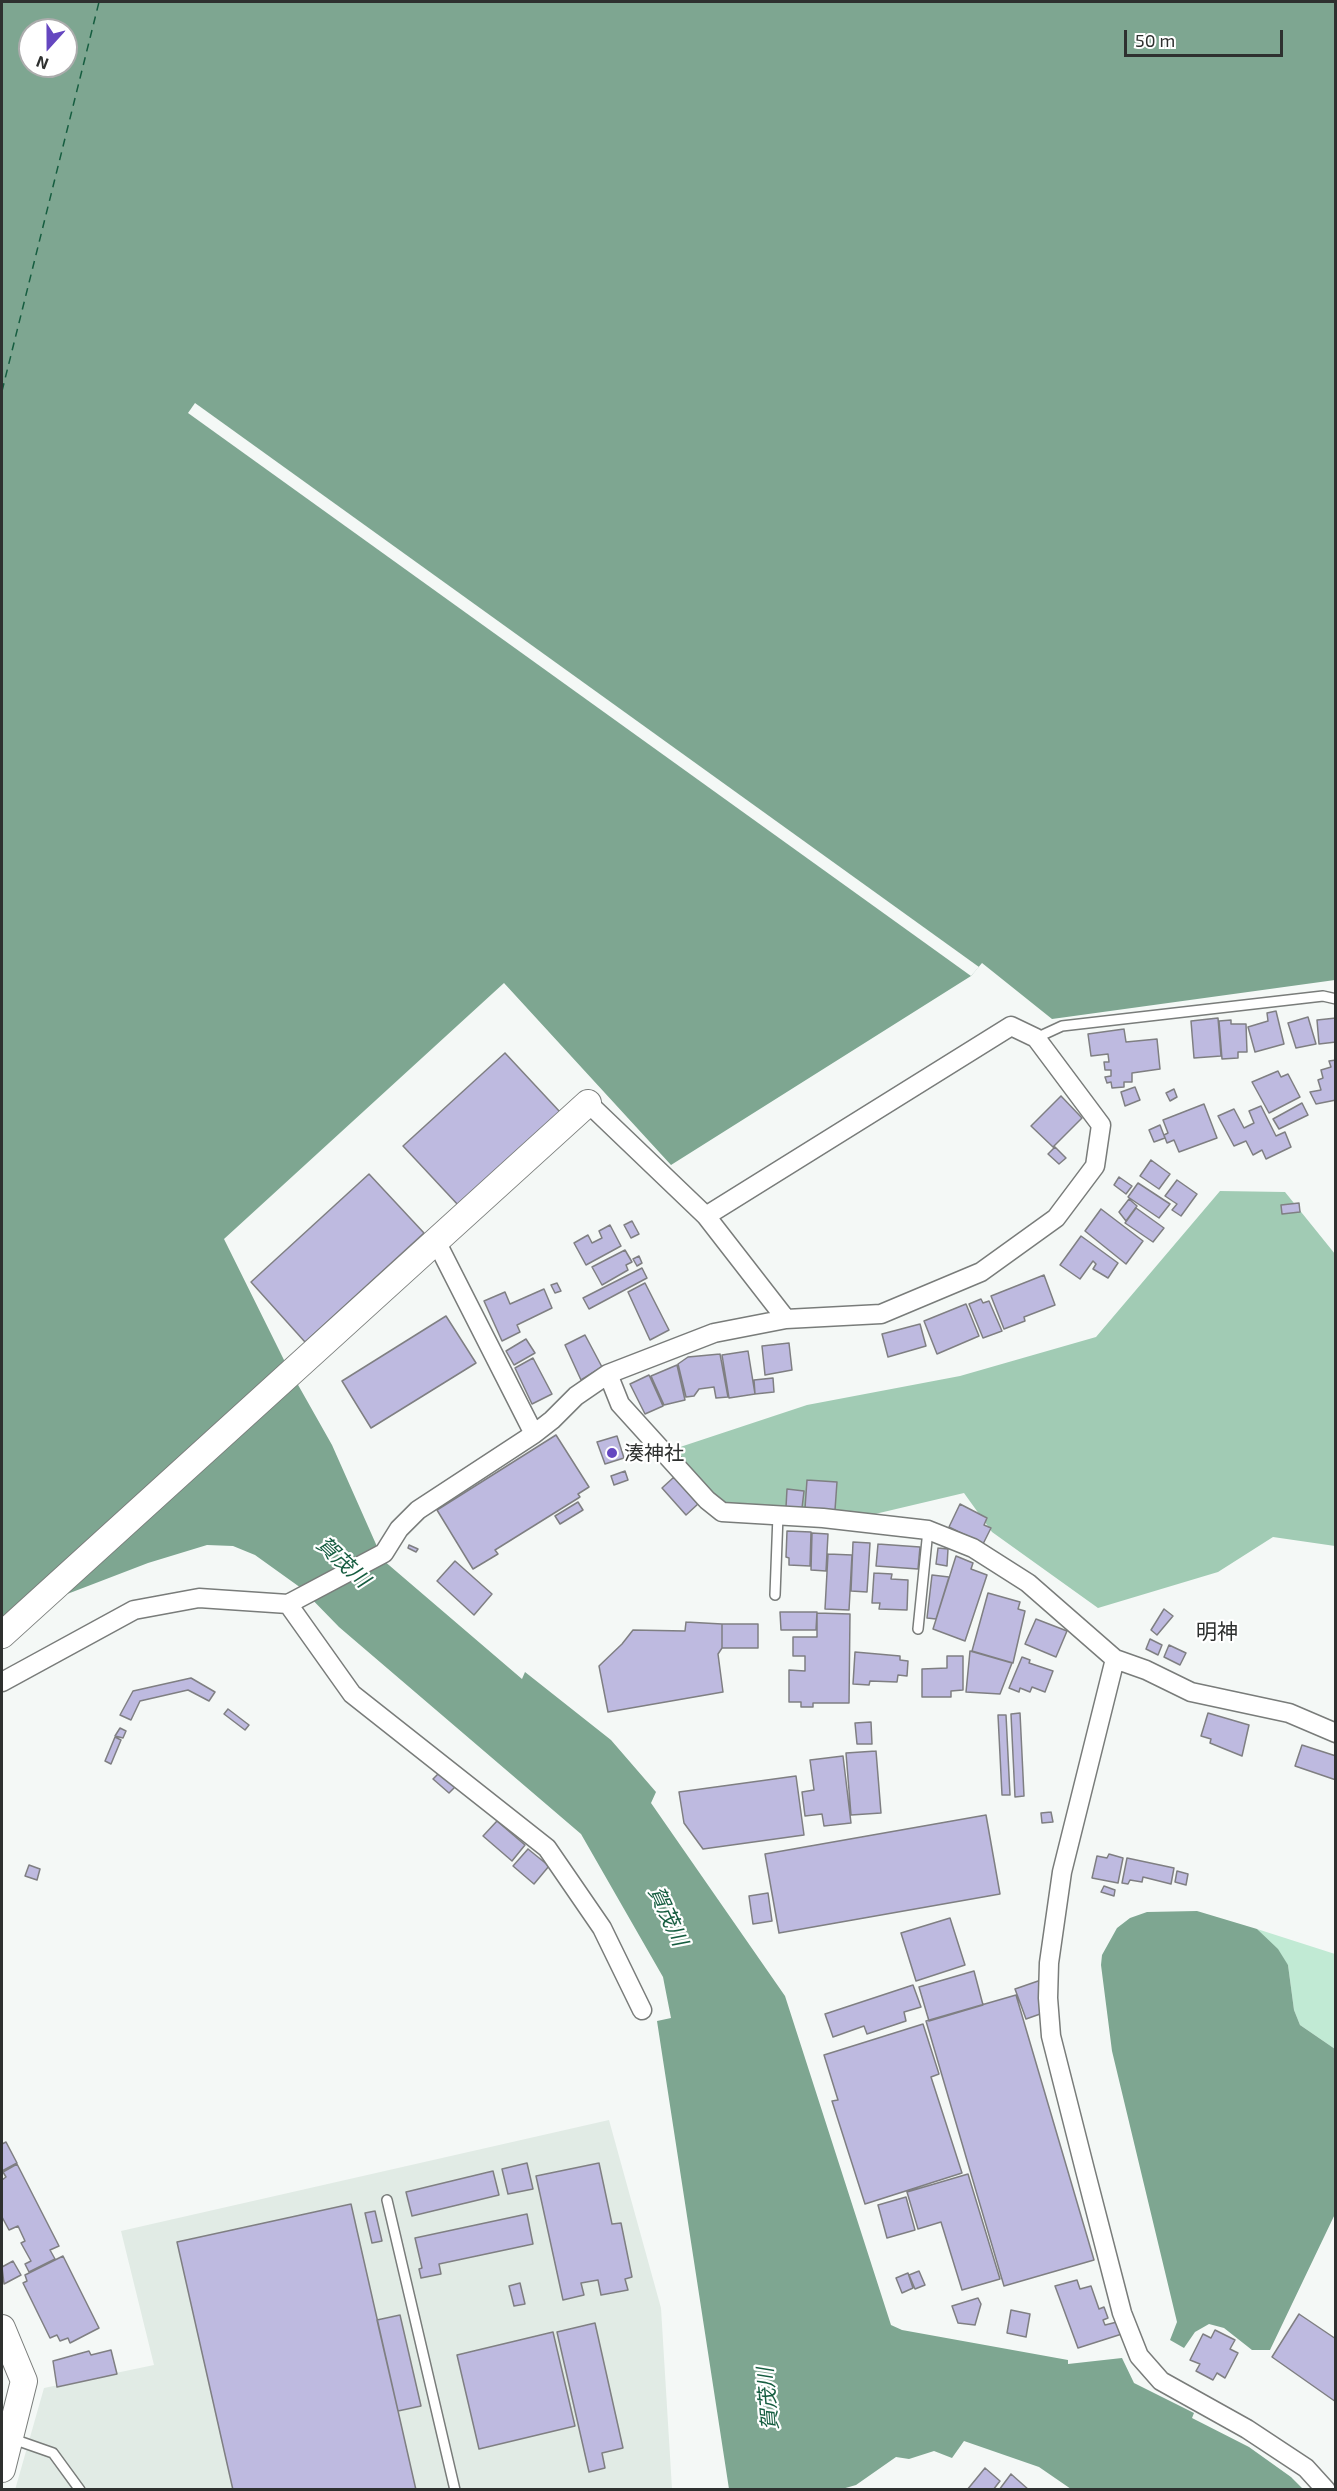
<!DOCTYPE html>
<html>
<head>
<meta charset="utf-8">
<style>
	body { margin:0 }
	#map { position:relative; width:1337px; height:2491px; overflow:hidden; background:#f4f8f6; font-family:"Exo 2",sans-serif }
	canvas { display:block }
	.frame { position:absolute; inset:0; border:3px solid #2e302f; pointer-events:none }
	.north { position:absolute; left:18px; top:18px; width:60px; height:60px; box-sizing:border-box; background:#fff; border:2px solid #abacac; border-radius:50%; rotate:201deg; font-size:16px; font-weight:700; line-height:24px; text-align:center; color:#2e302f }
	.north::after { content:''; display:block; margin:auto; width:21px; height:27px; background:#6547c0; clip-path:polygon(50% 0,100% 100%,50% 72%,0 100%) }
	.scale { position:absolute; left:1124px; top:30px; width:159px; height:27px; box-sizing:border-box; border:3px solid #2e302f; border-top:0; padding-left:8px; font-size:18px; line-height:21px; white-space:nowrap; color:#2e302f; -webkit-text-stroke:4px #fff; paint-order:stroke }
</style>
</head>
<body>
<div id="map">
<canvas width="1337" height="2491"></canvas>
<div class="frame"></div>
<div class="north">N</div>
<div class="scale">50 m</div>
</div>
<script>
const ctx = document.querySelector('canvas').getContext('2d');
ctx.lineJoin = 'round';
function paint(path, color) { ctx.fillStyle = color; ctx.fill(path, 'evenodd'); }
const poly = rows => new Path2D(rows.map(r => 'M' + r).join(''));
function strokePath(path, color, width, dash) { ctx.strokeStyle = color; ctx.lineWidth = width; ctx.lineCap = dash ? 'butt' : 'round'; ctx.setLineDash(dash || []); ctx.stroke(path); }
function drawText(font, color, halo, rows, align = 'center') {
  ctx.font = font + ' "Exo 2","Noto Sans JP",sans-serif'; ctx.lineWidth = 4.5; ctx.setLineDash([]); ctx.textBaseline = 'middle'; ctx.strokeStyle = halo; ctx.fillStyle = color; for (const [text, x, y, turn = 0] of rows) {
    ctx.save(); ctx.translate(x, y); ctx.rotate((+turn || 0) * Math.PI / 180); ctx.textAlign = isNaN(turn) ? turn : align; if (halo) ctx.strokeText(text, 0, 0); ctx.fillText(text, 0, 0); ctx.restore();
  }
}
paint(poly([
	[609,2120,661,2308,672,2489,15,2490,44,2388,154,2365,121,2231]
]), '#e1ebe5');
paint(poly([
	[1257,1929,1335,1954,1335,2049,1300,2025,1294,2010,1288,1965]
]), '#c1ead4');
paint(poly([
	[1220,1191,1285,1192,1335,1254,1335,1546,1273,1537,1218,1572,1098,1608,992,1532,964,1493,875,1514,727,1507,662,1453,807,1405,960,1376,1096,1337]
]), '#a1cbb4');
paint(poly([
	[2,2,1335,2,1335,980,1052,1019,982,963,971,976,671,1165,504,983,224,1239,284,1360,332,1445,383,1560,522,1679,525,1672,611,1740,656,1792,651,1803,785,1996,891,2325,902,2330,1068,2360,1068,2364,1122,2358,1134,2383,1194,2413,1192,2418,1249,2447,1291,2477,1303,2489,1071,2489,1039,2467,964,2441,952,2458,934,2451,909,2459,896,2457,856,2485,842,2489,729,2489,657,2021,671,2018,663,1977,581,1834,339,1627,301,1588,255,1555,233,1546,207,1545,148,1563,2,1619],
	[30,30,66,30,66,66,30,66],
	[1197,1911,1257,1929,1278,1949,1288,1965,1294,2010,1300,2025,1335,2049,1335,2214,1270,2350,1252,2350,1224,2328,1209,2324,1195,2332,1184,2348,1170,2340,1177,2322,1112,2051,1101,1965,1102,1955,1117,1928,1130,1918,1147,1912]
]), '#7ea691');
paint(poly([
	[195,403,979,967,971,976,188,413]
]), '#f4f8f6');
strokePath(poly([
	[2,391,99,2]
]), '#165d40', 1.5, [8, 6]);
const building = poly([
	[1276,1011,1284,1044,1255,1052,1248,1027,1268,1021,1267,1013,1276,1011],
	[1308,1017,1316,1044,1296,1048,1288,1023,1308,1017],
	[1218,1018,1221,1056,1194,1058,1191,1021,1218,1018],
	[1336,1018,1336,1042,1319,1044,1317,1020,1336,1018],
	[1231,1020,1231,1024,1246,1024,1247,1052,1238,1052,1238,1058,1222,1059,1219,1021,1231,1020],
	[1124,1029,1126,1042,1157,1039,1160,1069,1132,1073,1132,1082,1124,1082,1124,1087,1112,1088,1111,1082,1107,1083,1105,1077,1111,1076,1111,1070,1105,1070,1104,1062,1109,1062,1108,1054,1091,1056,1088,1034,1124,1029],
	[505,1053,560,1112,459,1206,403,1146,505,1053],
	[1336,1060,1336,1100,1316,1104,1310,1092,1321,1090,1318,1080,1323,1078,1321,1070,1331,1067,1329,1061,1336,1060],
	[1278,1071,1281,1077,1288,1074,1300,1097,1269,1113,1252,1082,1278,1071],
	[1135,1087,1140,1100,1125,1106,1121,1092,1135,1087],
	[1174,1089,1177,1097,1170,1101,1166,1093,1174,1089],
	[1061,1096,1082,1118,1053,1147,1031,1126,1061,1096],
	[1302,1103,1308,1115,1279,1129,1273,1119,1302,1103],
	[1204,1104,1217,1138,1179,1152,1174,1140,1167,1143,1164,1135,1168,1133,1163,1120,1204,1104],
	[1261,1106,1276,1136,1285,1132,1291,1147,1266,1159,1262,1150,1253,1155,1246,1141,1234,1146,1218,1116,1234,1109,1244,1128,1254,1123,1249,1111,1261,1106],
	[1160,1125,1165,1138,1154,1142,1149,1130,1160,1125],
	[1055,1147,1066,1158,1059,1164,1048,1154,1055,1147],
	[1151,1160,1170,1174,1159,1189,1140,1176,1151,1160],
	[369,1174,424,1233,305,1342,251,1282,369,1174],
	[1119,1177,1132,1186,1126,1194,1114,1185,1119,1177],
	[1177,1180,1197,1194,1181,1216,1172,1210,1177,1204,1165,1196,1177,1180],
	[1138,1183,1170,1204,1159,1218,1128,1197,1138,1183],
	[1129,1199,1137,1206,1126,1221,1119,1212,1129,1199],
	[1299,1203,1300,1212,1282,1214,1281,1205,1299,1203],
	[1136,1208,1164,1228,1153,1242,1125,1223,1136,1208],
	[1101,1209,1143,1241,1126,1264,1085,1231,1101,1209],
	[632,1221,639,1234,631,1238,624,1225,632,1221],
	[610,1225,621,1246,586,1265,574,1243,588,1235,592,1243,602,1238,599,1231,610,1225],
	[1081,1236,1118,1263,1108,1278,1093,1269,1096,1264,1093,1261,1080,1279,1060,1265,1081,1236],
	[625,1250,632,1262,626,1265,628,1270,602,1285,592,1267,625,1250],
	[639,1256,642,1263,637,1266,633,1259,639,1256],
	[642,1268,647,1278,589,1309,583,1298,642,1268],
	[1044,1275,1055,1305,1024,1317,1025,1321,1004,1329,991,1296,1044,1275],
	[557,1283,561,1291,555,1293,551,1285,557,1283],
	[645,1283,669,1330,650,1340,628,1292,645,1283],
	[544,1289,552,1308,517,1325,520,1332,502,1341,484,1301,505,1292,510,1304,544,1289],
	[981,1299,983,1303,989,1301,1002,1331,983,1338,969,1304,981,1299],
	[966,1304,979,1336,937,1354,924,1321,966,1304],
	[446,1316,476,1363,371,1428,342,1381,446,1316],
	[920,1324,926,1346,888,1357,882,1334,920,1324],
	[585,1335,602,1367,581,1380,565,1345,585,1335],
	[526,1339,535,1353,514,1365,506,1351,526,1339],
	[789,1343,792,1370,765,1375,762,1346,789,1343],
	[748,1351,755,1394,729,1398,722,1355,748,1351],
	[720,1354,728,1397,716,1398,714,1387,699,1389,694,1396,686,1397,678,1364,688,1357,720,1354],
	[533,1358,552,1394,532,1404,515,1368,533,1358],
	[677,1365,685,1400,664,1405,651,1376,677,1365],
	[649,1375,663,1406,645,1414,630,1384,649,1375],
	[773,1378,774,1392,755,1394,754,1380,773,1378],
	[556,1435,589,1487,578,1494,580,1497,495,1550,498,1554,473,1569,437,1510,556,1435],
	[617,1436,624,1458,605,1464,597,1442,617,1436],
	[625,1471,628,1480,614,1485,611,1476,625,1471],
	[674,1477,698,1504,686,1515,662,1488,674,1477],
	[807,1480,837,1482,835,1510,805,1508,807,1480],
	[787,1489,804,1491,802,1508,786,1507,787,1489],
	[578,1502,583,1510,560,1524,555,1516,578,1502],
	[960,1504,987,1518,984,1525,991,1528,983,1544,949,1527,960,1504],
	[787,1531,811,1532,810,1566,789,1565,789,1558,786,1557,787,1531],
	[812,1533,828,1534,826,1571,811,1570,812,1533],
	[853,1542,870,1543,867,1592,851,1591,853,1542],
	[878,1544,920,1547,918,1569,876,1566,878,1544],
	[409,1545,418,1549,416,1552,408,1548,409,1545],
	[938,1548,948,1549,947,1566,936,1564,938,1548],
	[828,1554,852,1555,849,1610,825,1609,828,1554],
	[956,1556,973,1563,971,1569,987,1575,965,1641,933,1629,956,1556],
	[455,1561,492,1594,474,1615,437,1581,455,1561],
	[874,1573,892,1574,891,1579,908,1580,907,1610,879,1609,880,1603,872,1603,874,1573],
	[932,1575,949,1577,936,1619,927,1618,932,1575],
	[988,1593,1020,1602,1018,1609,1025,1611,1013,1663,972,1651,988,1593],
	[1164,1609,1173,1616,1157,1635,1151,1630,1164,1609],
	[780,1612,817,1612,816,1630,781,1630,780,1612],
	[817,1613,850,1614,849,1703,813,1703,813,1707,801,1707,801,1702,789,1702,789,1670,805,1671,805,1656,793,1656,793,1637,817,1637,817,1613],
	[1036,1619,1067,1631,1056,1657,1025,1644,1036,1619],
	[686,1622,722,1624,722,1648,718,1654,723,1692,608,1712,599,1666,622,1644,633,1630,685,1631,686,1622],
	[722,1624,758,1624,758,1648,722,1648,722,1624],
	[1150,1639,1162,1645,1158,1655,1146,1649,1150,1639],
	[1169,1645,1186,1653,1180,1665,1164,1657,1169,1645],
	[970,1651,1012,1663,1000,1694,966,1692,970,1651],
	[855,1652,900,1656,900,1660,908,1661,907,1676,898,1675,897,1682,870,1681,869,1685,853,1684,855,1652],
	[947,1656,963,1656,963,1690,951,1691,951,1697,922,1697,922,1669,947,1668,947,1656],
	[1022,1657,1030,1660,1029,1663,1053,1671,1045,1692,1032,1687,1030,1692,1020,1688,1019,1692,1009,1688,1022,1657],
	[191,1678,215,1692,209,1701,188,1690,140,1701,131,1720,120,1715,133,1691,191,1678],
	[228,1709,249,1725,245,1730,224,1714,228,1709],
	[1020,1713,1024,1796,1015,1797,1011,1714,1020,1713],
	[1208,1713,1249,1725,1242,1756,1210,1743,1211,1739,1201,1736,1208,1713],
	[998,1715,1006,1715,1010,1795,1002,1795,998,1715],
	[871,1722,872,1744,857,1744,855,1723,871,1722],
	[120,1728,126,1731,123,1738,115,1736,120,1728],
	[115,1737,121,1740,111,1764,105,1761,115,1737],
	[1302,1745,1336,1756,1336,1780,1295,1766,1302,1745],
	[876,1751,881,1813,851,1815,846,1753,876,1751],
	[843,1756,851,1823,824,1826,822,1814,805,1816,802,1792,814,1790,810,1760,843,1756],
	[441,1771,457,1785,449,1793,433,1779,441,1771],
	[796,1776,804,1835,703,1849,684,1823,679,1792,796,1776],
	[1051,1812,1053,1822,1042,1823,1041,1813,1051,1812],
	[986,1815,1000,1894,779,1933,765,1854,986,1815],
	[497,1821,525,1845,512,1861,483,1836,497,1821],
	[528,1849,549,1866,534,1884,513,1866,528,1849],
	[1109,1854,1123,1858,1118,1883,1092,1878,1097,1856,1107,1858,1109,1854],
	[1127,1858,1174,1868,1171,1884,1143,1877,1142,1882,1130,1880,1128,1884,1122,1883,1127,1858],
	[29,1865,40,1869,37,1880,25,1876,29,1865],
	[1177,1871,1188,1874,1186,1885,1175,1882,1177,1871],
	[1104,1886,1115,1890,1114,1896,1101,1892,1104,1886],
	[768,1893,772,1921,753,1924,749,1896,768,1893],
	[950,1918,965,1965,916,1981,901,1933,950,1918],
	[974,1971,983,2005,929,2021,919,1987,974,1971],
	[1041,1980,1043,2013,1026,2019,1015,1989,1041,1980],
	[913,1985,921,2007,904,2012,906,2021,867,2034,864,2026,833,2037,825,2014,913,1985],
	[1016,1995,1094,2260,1004,2286,926,2021,1016,1995],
	[923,2024,939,2074,931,2077,962,2173,865,2204,832,2101,838,2100,824,2055,923,2024],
	[6,2142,17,2163,2,2171,2,2144,6,2142],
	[527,2163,533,2189,508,2194,502,2169,527,2163],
	[599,2163,612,2224,621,2223,632,2277,625,2279,628,2290,601,2295,598,2280,581,2283,584,2295,563,2300,536,2176,599,2163],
	[17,2164,59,2246,50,2250,55,2259,29,2272,25,2264,31,2261,21,2243,25,2241,18,2226,9,2230,2,2217,2,2180,6,2177,3,2172,17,2164],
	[493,2171,499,2195,412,2216,406,2192,493,2171],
	[968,2174,1000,2279,962,2290,941,2222,918,2229,907,2192,968,2174],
	[906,2197,915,2230,887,2238,878,2205,906,2197],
	[351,2204,416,2490,233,2490,177,2242,351,2204],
	[375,2211,382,2241,372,2243,365,2213,375,2211],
	[527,2214,533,2244,439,2264,441,2274,421,2278,419,2269,422,2268,415,2238,527,2214],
	[63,2256,99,2328,70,2343,68,2338,60,2341,57,2335,50,2338,23,2283,27,2281,25,2275,63,2256],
	[13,2261,21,2275,4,2284,2,2267,13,2261],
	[919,2271,925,2285,915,2289,909,2275,919,2271],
	[908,2273,913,2288,902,2293,896,2278,908,2273],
	[1077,2280,1080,2289,1091,2286,1099,2309,1104,2307,1108,2318,1103,2320,1105,2325,1121,2321,1125,2333,1078,2348,1055,2286,1077,2280],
	[520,2283,525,2304,514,2306,509,2286,520,2283],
	[978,2298,981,2304,975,2325,958,2323,952,2306,978,2298],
	[1011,2310,1030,2314,1026,2337,1007,2333,1011,2310],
	[1299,2314,1336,2339,1336,2402,1272,2357,1299,2314],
	[400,2315,421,2406,398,2411,377,2320,400,2315],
	[595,2323,623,2448,602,2453,605,2468,589,2472,557,2332,595,2323],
	[1215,2330,1235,2340,1230,2349,1238,2353,1225,2378,1217,2373,1213,2380,1196,2371,1200,2364,1190,2360,1203,2334,1211,2338,1215,2330],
	[553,2332,575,2426,479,2449,457,2355,553,2332],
	[111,2350,117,2374,57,2387,53,2361,89,2351,91,2355,111,2350],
	[985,2468,1000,2481,993,2490,967,2490,985,2468],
	[1011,2474,1029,2490,999,2490,1011,2474]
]);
paint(building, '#bebae0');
strokePath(building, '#7f7f82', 1.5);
const lane = poly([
	[1036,1038,1062,1026,1323,996,1336,999],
	[775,1595,778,1515],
	[918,1629,928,1530],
	[387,2200,455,2490],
	[13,2439,53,2453,80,2490]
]);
const street = poly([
	[588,1103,706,1216,786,1319],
	[437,1243,534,1434],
	[608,1374,620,1404,707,1500,722,1512,823,1518,928,1530,973,1548,1028,1583,1115,1659,1146,1670,1191,1692,1289,1713,1336,1733],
	[288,1604,352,1694,547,1848,602,1928,642,2010],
	[1115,1659,1062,1872,1049,1963,1048,1998,1051,2036,1085,2170,1122,2313,1139,2356,1161,2381,1247,2429,1306,2468,1326,2490],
	[2,1682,134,1610,199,1598,288,1604,384,1553,399,1529,418,1510,534,1434,552,1420,576,1396,608,1374,714,1333,786,1319,881,1314,981,1272,1056,1218,1095,1166,1101,1125,1036,1038,1011,1026,706,1216]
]);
const secondary = poly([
	[2,1635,588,1103],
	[2,2328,24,2381,2,2469]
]);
strokePath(lane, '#797c7a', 12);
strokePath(street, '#797c7a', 21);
strokePath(secondary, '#797c7a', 28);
strokePath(lane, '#fff', 9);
strokePath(street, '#fff', 18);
strokePath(secondary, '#fff', 26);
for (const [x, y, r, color] of [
	[612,1453,6,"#6547c0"]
]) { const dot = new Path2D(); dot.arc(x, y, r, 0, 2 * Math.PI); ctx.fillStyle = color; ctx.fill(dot); strokePath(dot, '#fff', 2); }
drawText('20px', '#2e302f', '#fff', [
	["湊神社",624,1453]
], 'left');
drawText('italic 21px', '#165d40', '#fff', [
	["賀茂川",343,1562,43],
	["賀茂川",668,1916,65],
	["賀茂川",768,2399,-95]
]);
drawText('21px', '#2e302f', '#fff', [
	["明神",1217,1632]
]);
</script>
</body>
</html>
